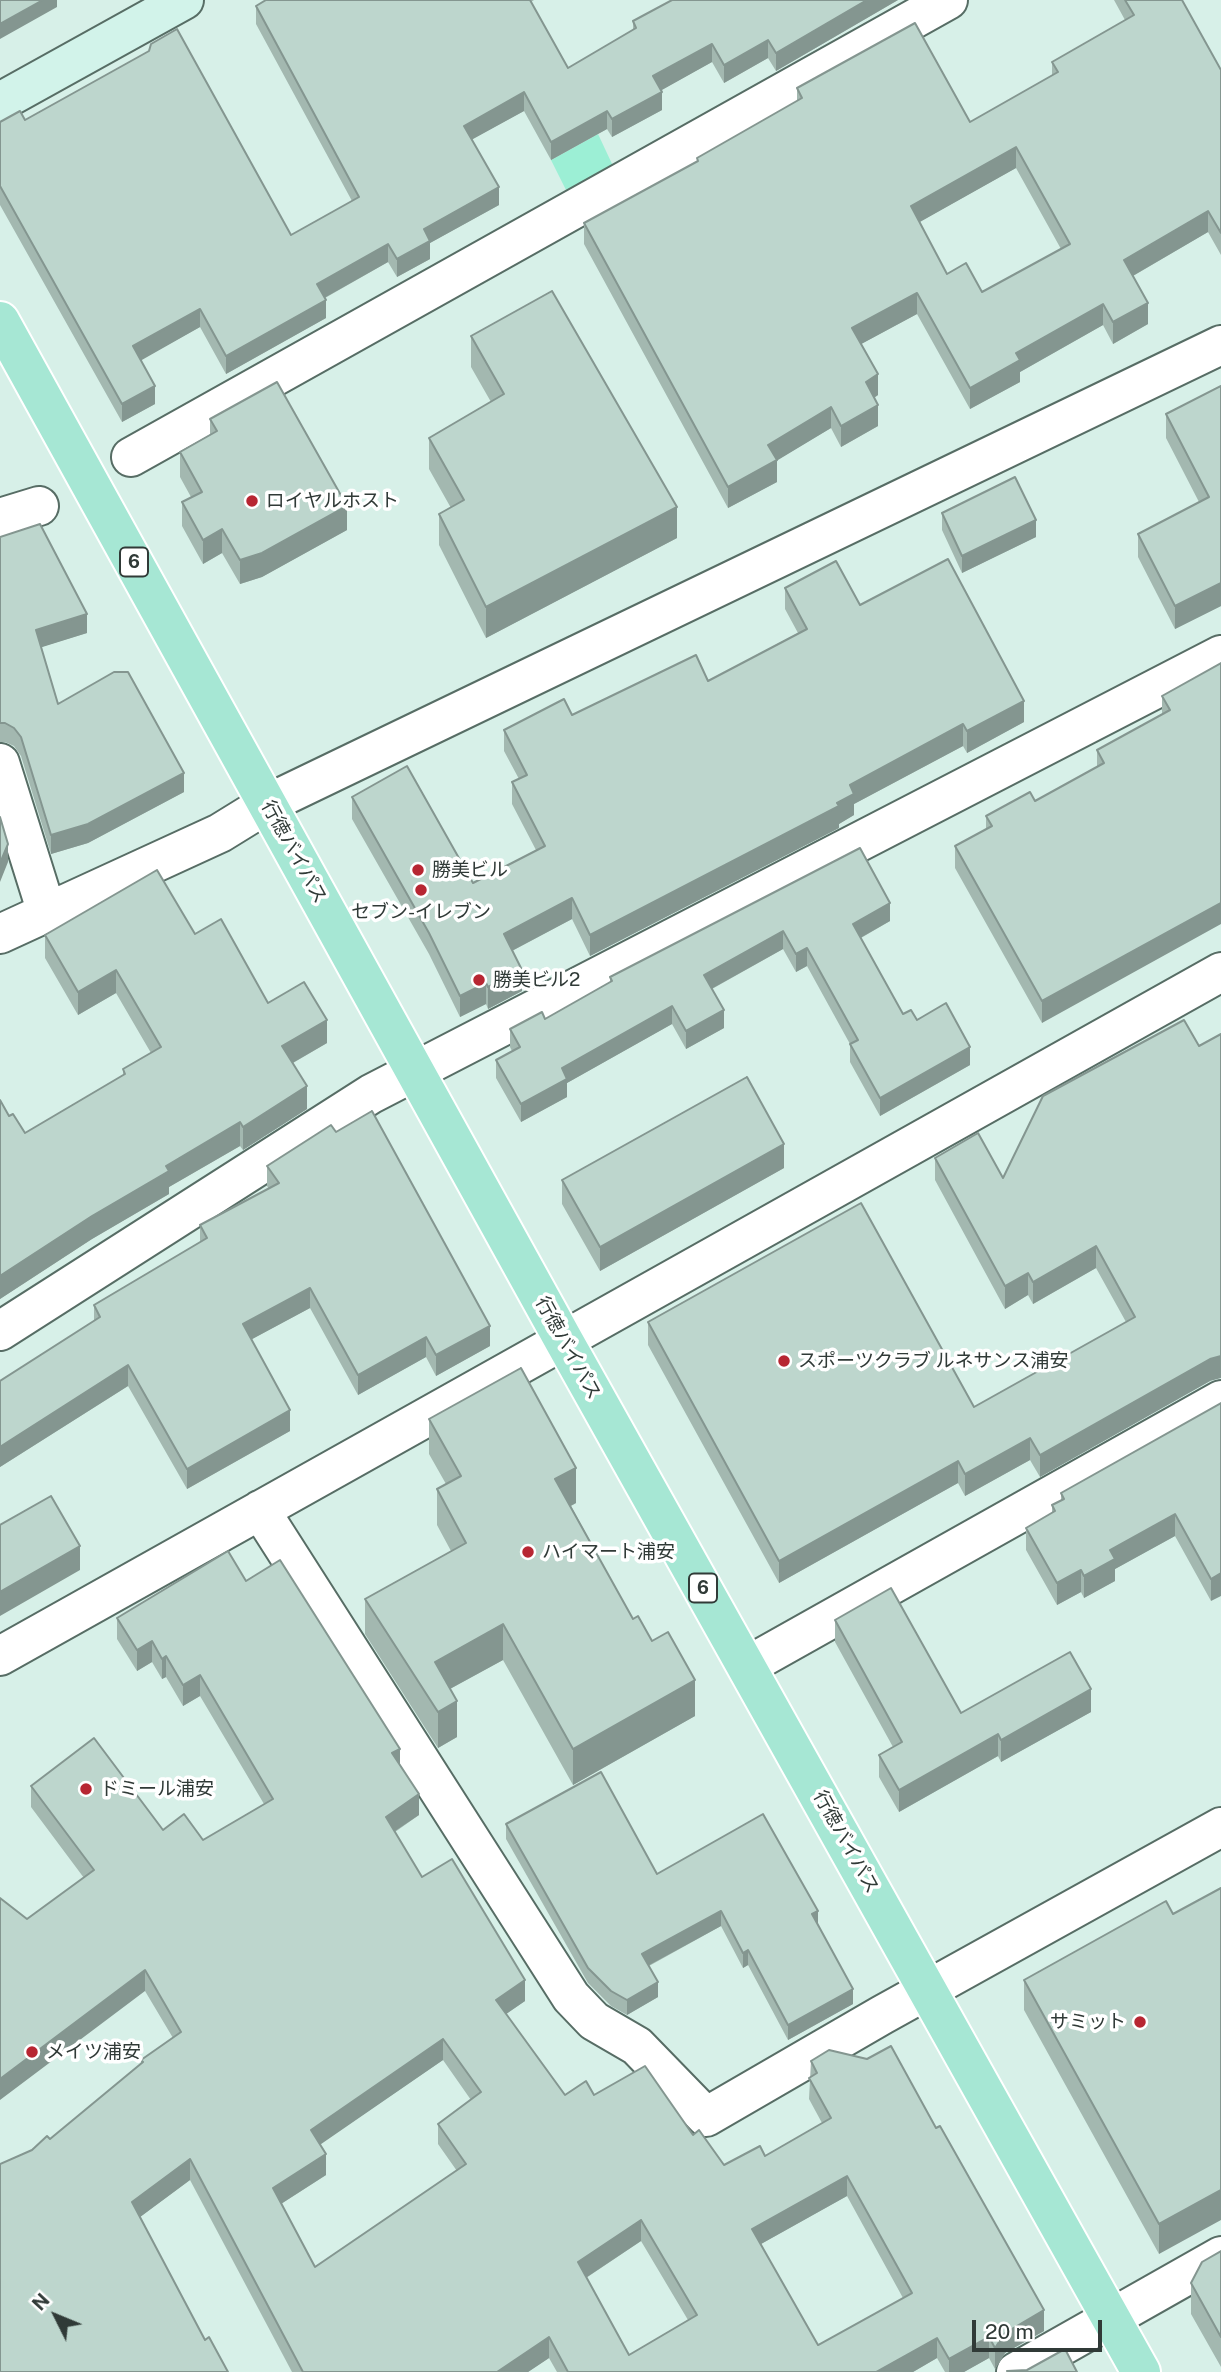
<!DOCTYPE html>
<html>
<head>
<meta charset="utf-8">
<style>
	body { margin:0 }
	#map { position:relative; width:1221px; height:2372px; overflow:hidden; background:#d7f0e8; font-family:"Public Sans",sans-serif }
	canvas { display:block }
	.north { position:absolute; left:21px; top:2281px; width:70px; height:70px; -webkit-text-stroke:5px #fff; paint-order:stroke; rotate:313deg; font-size:19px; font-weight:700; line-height:28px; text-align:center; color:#303a37 }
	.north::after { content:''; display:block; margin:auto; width:24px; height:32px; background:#303a37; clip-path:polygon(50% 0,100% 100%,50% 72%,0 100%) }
	.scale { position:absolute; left:972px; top:2320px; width:130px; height:32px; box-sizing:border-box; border:4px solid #303a37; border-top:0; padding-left:9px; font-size:21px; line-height:24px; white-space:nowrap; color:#303a37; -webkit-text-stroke:5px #fff; paint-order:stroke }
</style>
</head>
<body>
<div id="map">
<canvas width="1221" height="2372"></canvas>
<div class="north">N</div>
<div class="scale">20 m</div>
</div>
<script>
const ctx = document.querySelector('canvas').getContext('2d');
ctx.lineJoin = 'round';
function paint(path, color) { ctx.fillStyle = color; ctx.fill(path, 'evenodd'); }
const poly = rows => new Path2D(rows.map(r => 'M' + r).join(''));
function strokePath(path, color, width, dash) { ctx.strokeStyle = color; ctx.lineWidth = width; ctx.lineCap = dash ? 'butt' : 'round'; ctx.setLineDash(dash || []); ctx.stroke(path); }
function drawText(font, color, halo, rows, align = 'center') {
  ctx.font = font + ' "Public Sans","Noto Sans JP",sans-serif'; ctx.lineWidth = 7; ctx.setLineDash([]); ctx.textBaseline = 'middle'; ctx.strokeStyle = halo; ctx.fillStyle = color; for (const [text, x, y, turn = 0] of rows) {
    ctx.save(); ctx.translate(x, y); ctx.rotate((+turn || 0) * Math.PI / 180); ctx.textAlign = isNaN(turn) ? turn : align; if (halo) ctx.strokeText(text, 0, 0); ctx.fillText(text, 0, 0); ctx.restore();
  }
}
paint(poly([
	[598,134,613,166,566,190,551,160]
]), '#9cefd5');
const street = poly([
	[131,457,948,0],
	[0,518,39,506],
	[0,763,47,913],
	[0,934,220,833,267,804,1221,345],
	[0,1331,371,1094,1221,655],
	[260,1510,571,1997,594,2021,637,2046,706,2117,882,2015,1221,1827],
	[0,1656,1221,972],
	[747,1666,1221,1400],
	[1016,2372,1221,2256]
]);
const secondary = poly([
	[0,102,184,0]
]);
const primary = poly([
	[0,321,564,1341,1141,2372]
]);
strokePath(street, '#576d65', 42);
strokePath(secondary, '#576d65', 42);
strokePath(primary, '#fff', 42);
strokePath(street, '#fff', 38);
strokePath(secondary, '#d2f3ea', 38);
strokePath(primary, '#a6e7d4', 38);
paint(poly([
	[266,0,534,0,531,2,568,68,633,30,633,21,898,0,776,71,768,58,724,83,712,62,661,90,662,110,612,137,607,129,551,160,524,111,472,139,499,205,430,243,430,259,397,277,388,262,325,298,326,318,226,374,200,327,140,360,155,404,122,422,0,205,0,122,25,120,291,235,352,201,256,24,256,6],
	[1114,0,1182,0,1221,70,1221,255,1208,232,1133,276,1148,324,1113,344,1103,325,1020,372,1020,382,970,409,917,314,861,344,878,395,874,398,878,426,841,447,831,428,777,460,777,482,728,508,584,244,584,223,697,162,697,158,797,101,797,88,970,122,1052,76,1052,62,1125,20],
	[1016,168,1061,249,982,292,947,274,919,222],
	[471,336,677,538,486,638,439,545,439,514,451,508,429,469,429,438,491,402,471,367],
	[1221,386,1221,606,1175,629,1138,557,1138,534,1199,502,1166,438,1166,414],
	[210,419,347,530,262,577,240,584,222,553,203,564,182,526,182,502,191,497,180,477,180,452,210,435],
	[942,513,1036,537,962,573,942,530],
	[0,537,87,633,41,647,58,704,184,792,88,843,51,854,21,756,14,746,5,742,0,742],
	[785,588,860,605,1024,722,967,753,963,746,854,804,854,815,839,824,839,828,590,956,572,919,512,951,522,991,488,1009,486,1004,460,1017,429,954,352,819,352,797,473,883,536,850,512,804,512,782,519,779,504,751,504,730,572,715,708,681,798,633,785,609],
	[1221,663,1042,1023,955,868,955,846,986,829,986,816,1035,801,1097,767,1097,750,1162,714,1162,696],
	[860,848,890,921,861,938,903,1014,917,1020,970,1065,880,1116,850,1062,850,1044,807,966,796,972,783,949,712,989,724,1028,686,1049,672,1024,567,1083,567,1097,521,1122,496,1078,496,1060,512,1051,510,1047,510,1029,545,1019,610,982,610,977],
	[195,934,268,1003,327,1043,293,1063,307,1109,243,1150,240,1146,169,1187,169,1194,92,1239,0,1299,0,1100,9,1116,25,1133,123,1075,123,1069,151,1053,116,993,78,1015,45,958,45,935],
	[1043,1096,1210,1381,1040,1477,1030,1460,965,1496,958,1483,779,1583,648,1345,648,1322,974,1407,1126,1322,1096,1268,1033,1304,1028,1295,1005,1309,935,1180,935,1158,1003,1178],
	[267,1166,490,1346,436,1376,426,1357,358,1395,310,1308,252,1339,290,1431,187,1489,128,1386,0,1467,0,1381,94,1321,94,1305,200,1242,200,1225,269,1189,267,1186],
	[784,1168,600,1271,562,1204,562,1180],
	[1221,1403,1211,1601,1175,1536,1115,1569,1115,1581,1084,1598,1081,1592,1057,1605,1026,1550,1026,1528,1052,1513,1052,1505,1061,1500,1061,1493],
	[429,1419,576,1503,571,1506,633,1619,695,1716,573,1785,503,1660,450,1689,457,1737,438,1748,365,1634,365,1599,451,1551,437,1525,437,1489,446,1484,429,1454],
	[246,1581,400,1766,419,1815,395,1832,422,1877,525,2001,506,2014,565,2095,594,2095,693,2135,724,2165,765,2156,822,2123,809,2099,811,2061,1044,2331,1005,2353,995,2369,989,2358,964,2372,945,2372,937,2358,913,2372,557,2372,549,2358,528,2372,292,2372,190,2180,140,2217,205,2340,228,2372,32,2150,50,2139,141,2064,141,2060,173,2038,145,1991,27,1919,84,1878,31,1807,31,1786,163,1830,203,1840,264,1804,200,1696,183,1706,166,1677,162,1679,152,1662,137,1671,117,1639,117,1618],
	[443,2060,471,2100,438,2124,438,2144,457,2171,315,2267,281,2204,326,2175,320,2144],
	[847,2196,903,2298,818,2345,761,2244],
	[641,2241,688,2320,629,2355,586,2278],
	[835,1620,961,1713,1091,1712,1001,1762,998,1756,899,1812,879,1777,879,1755,893,1747,835,1642],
	[506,1824,818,1925,853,2004,788,2040,748,1965,743,1968,721,1926,649,1966,658,1997,627,2015,611,2006,588,1983,506,1839],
	[1173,1914,1159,2254,1024,2010,1024,1980],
	[1221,2251,1221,2367,1191,2314,1191,2283]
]), '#a3b8b0');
paint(poly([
	[43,0,57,0,57,7,0,39,0,24],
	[867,0,898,0,776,71,776,53],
	[768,40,768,58,724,83,724,65],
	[712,44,712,62,653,95,653,76],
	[524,92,524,111,464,144,464,126],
	[662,92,662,110,612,137,612,119],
	[607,111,607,129,551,160,551,142],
	[1016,147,1016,168,911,227,911,206],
	[499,187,499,205,430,243,430,259,397,277,397,259,424,229],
	[1208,211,1208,232,1124,281,1124,260],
	[388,244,388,262,317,302,317,284],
	[917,293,917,314,852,349,852,328],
	[326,300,326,318,226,374,226,356],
	[1148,303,1148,324,1113,344,1113,322],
	[1103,304,1103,325,1020,372,1020,382,970,409,970,388,1016,353],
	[200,309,200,327,133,365,133,346],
	[878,374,878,395,866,403,866,382],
	[155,386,155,404,122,422,122,404],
	[878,405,878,426,841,447,841,426],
	[831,407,831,428,773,463,777,460,777,482,728,508,728,487,768,445],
	[347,506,347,530,262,577,240,584,240,560],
	[677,507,677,538,486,638,486,607],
	[1036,520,1036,537,962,573,962,556],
	[222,529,222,553,203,564,203,540],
	[1221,583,1221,606,1175,629,1175,606],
	[87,614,87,633,36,649,36,630],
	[1024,701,1024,722,967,753,967,731],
	[963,724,963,746,854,804,854,815,839,824,839,828,590,956,590,935,837,803,850,785],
	[184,773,184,792,88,843,51,854,51,835],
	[8,844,8,862,0,882,0,863],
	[572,898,572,919,504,955,504,934],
	[890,903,890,921,853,942,853,924],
	[1221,903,1221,924,1042,1023,1042,1001],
	[783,931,783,949,704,993,704,975],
	[807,948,807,966,796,972,796,954],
	[116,970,116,993,78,1015,78,992],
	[522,970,522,991,488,1009,488,987],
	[486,983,486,1004,460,1017,460,996],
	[672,1006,672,1024,567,1083,567,1097,521,1122,521,1104,562,1068],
	[724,1010,724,1028,686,1049,686,1031],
	[327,1020,327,1043,282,1069,282,1046],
	[970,1047,970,1065,880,1116,880,1098],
	[307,1086,307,1109,243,1150,243,1127],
	[240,1122,240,1146,169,1187,169,1194,92,1239,0,1299,0,1276,166,1166],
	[784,1144,784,1168,600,1271,600,1247],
	[1096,1246,1096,1268,1033,1304,1033,1282],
	[1028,1273,1028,1295,1005,1309,1005,1286],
	[310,1288,310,1308,243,1344,243,1324],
	[490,1326,490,1346,436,1376,436,1355],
	[426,1337,426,1357,358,1395,358,1375],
	[1221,1356,1221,1378,1210,1381,1040,1477,1040,1455,1210,1359],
	[128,1365,128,1386,0,1467,0,1447],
	[290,1410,290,1431,187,1489,187,1469],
	[1030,1438,1030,1460,965,1496,965,1474],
	[958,1461,958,1483,779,1583,779,1561],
	[576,1468,576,1503,555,1514,555,1479],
	[1175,1514,1175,1536,1115,1569,1115,1581,1084,1598,1084,1576,1110,1550],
	[80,1546,80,1570,0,1616,0,1592],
	[1081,1570,1081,1592,1057,1605,1057,1583],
	[1221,1573,1221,1596,1211,1601,1211,1579],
	[503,1624,503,1660,435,1697,435,1662],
	[152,1641,152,1662,137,1671,137,1650],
	[166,1656,166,1677,162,1679,162,1659],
	[200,1675,200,1696,183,1706,183,1685],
	[695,1680,695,1716,573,1785,573,1749],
	[1091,1689,1091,1712,1001,1762,1001,1740],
	[457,1701,457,1737,438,1748,438,1712],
	[998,1734,998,1756,899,1812,899,1790],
	[400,1749,400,1770,392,1753],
	[419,1794,419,1815,386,1837,386,1817],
	[721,1911,721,1926,642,1969,642,1954],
	[818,1911,818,1926,812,1914],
	[748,1950,748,1965,743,1968,743,1953],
	[145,1970,145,1991,0,2100,0,2079],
	[525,1980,525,2001,496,2021,496,2000],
	[658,1982,658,1997,627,2015,627,2000],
	[853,1989,853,2004,788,2040,788,2025],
	[443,2039,443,2060,311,2151,311,2130],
	[326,2154,326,2175,273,2209,273,2188],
	[190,2159,190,2180,132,2223,132,2202],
	[847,2176,847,2196,752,2249,752,2229],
	[1221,2190,1221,2220,1159,2254,1159,2224],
	[641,2220,641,2241,578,2283,578,2262],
	[1044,2310,1044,2331,1005,2353,995,2369,995,2348,1005,2333],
	[549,2337,549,2358,528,2372,497,2372],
	[989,2337,989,2358,964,2372,949,2372,949,2359],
	[937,2338,937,2358,913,2372,876,2372]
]), '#849690');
const building = poly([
	[0,0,43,0,0,24,0,0],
	[266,0,530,0,568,68,636,28,633,21,672,0,867,0,776,53,768,40,724,65,712,44,653,76,662,92,612,119,607,111,551,142,524,92,464,126,499,187,424,229,430,241,397,259,388,244,317,284,326,300,226,356,200,309,133,346,155,386,122,404,0,186,0,122,20,111,25,120,149,51,151,44,177,29,291,235,359,197,256,6,266,0],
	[1125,0,1182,0,1221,70,1221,233,1208,211,1124,260,1148,303,1113,322,1103,304,1016,353,1020,360,970,388,917,293,852,328,878,374,866,382,878,405,841,426,831,407,768,445,777,460,728,487,584,223,698,161,697,158,802,98,797,88,915,23,970,122,1058,72,1052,62,1134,15,1125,0],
	[1016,147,1070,244,982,292,966,263,947,274,911,206,1016,147],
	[552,291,677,507,486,607,439,514,464,500,429,438,504,394,471,336,552,291],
	[277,382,347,506,262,553,240,560,222,529,203,540,182,502,202,492,180,452,217,431,210,419,277,382],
	[1221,386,1221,583,1175,606,1138,534,1209,497,1166,414,1221,386],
	[1015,477,1036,520,962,556,942,513,1015,477],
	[40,524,87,614,36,630,58,704,114,672,128,672,184,773,88,824,51,835,21,737,14,728,5,723,0,723,0,537,40,524],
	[948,559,1024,701,967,731,963,724,850,785,854,794,837,803,839,806,590,935,572,898,504,934,522,970,488,987,486,983,460,996,429,933,352,797,407,766,473,883,545,846,512,782,527,775,504,730,564,699,572,715,696,655,708,681,807,629,785,588,836,561,860,605,948,559],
	[1221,663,1221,903,1042,1001,955,846,992,826,986,816,1030,792,1035,801,1104,763,1097,750,1170,710,1162,696,1221,663],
	[0,817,8,844,0,863,0,817],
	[860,848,890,903,853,924,903,1014,911,1010,917,1020,946,1003,970,1047,880,1098,850,1044,858,1040,807,948,796,954,783,931,704,975,724,1010,686,1031,672,1006,562,1068,567,1079,521,1104,496,1060,520,1047,510,1029,542,1012,545,1019,612,981,610,977,860,848],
	[157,870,195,934,221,919,268,1003,304,982,327,1020,282,1046,307,1086,243,1127,240,1122,166,1166,169,1171,92,1216,0,1276,0,1100,9,1116,13,1114,25,1133,125,1074,123,1069,161,1047,116,970,78,992,45,935,157,870],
	[1184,1020,1199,1046,1221,1034,1221,1356,1210,1359,1040,1455,1030,1438,965,1474,958,1461,779,1561,648,1322,861,1203,974,1407,1135,1317,1096,1246,1033,1282,1028,1273,1005,1286,935,1158,978,1133,1003,1178,1043,1096,1184,1020],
	[747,1077,784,1144,600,1247,562,1180,747,1077],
	[372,1111,490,1326,436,1355,426,1337,358,1375,310,1288,243,1324,290,1410,187,1469,128,1365,0,1447,0,1381,100,1317,94,1305,207,1238,200,1225,279,1183,267,1166,331,1125,336,1132,372,1111],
	[521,1368,576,1468,555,1479,633,1619,638,1616,652,1641,668,1632,695,1680,573,1749,503,1624,435,1662,457,1701,438,1712,365,1599,466,1543,437,1489,461,1476,429,1419,521,1368],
	[1221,1403,1221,1573,1211,1579,1175,1514,1110,1550,1115,1559,1084,1576,1081,1570,1057,1583,1026,1528,1055,1511,1052,1505,1064,1499,1061,1493,1221,1403],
	[51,1496,80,1546,0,1592,0,1525,51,1496],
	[228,1551,246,1581,280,1560,400,1749,392,1753,419,1794,386,1817,422,1877,452,1859,525,1980,496,2000,565,2095,586,2081,594,2095,645,2066,693,2135,699,2130,724,2165,760,2146,765,2156,831,2118,809,2078,817,2073,811,2061,829,2050,867,2059,891,2046,936,2128,940,2126,1044,2310,1005,2333,995,2348,989,2337,949,2359,937,2338,876,2372,568,2372,549,2337,497,2372,303,2372,190,2159,132,2202,205,2340,209,2337,228,2372,0,2372,0,2164,32,2150,47,2136,50,2139,143,2062,141,2060,181,2032,145,1970,0,2079,0,1898,27,1919,94,1870,31,1786,94,1738,163,1830,184,1814,203,1840,273,1799,200,1675,183,1685,166,1656,162,1659,152,1641,137,1650,117,1618,228,1551],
	[443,2039,481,2092,438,2124,466,2164,315,2267,273,2188,326,2154,311,2130,443,2039],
	[847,2176,912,2293,818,2345,752,2229,847,2176],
	[641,2220,697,2315,629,2355,578,2262,641,2220],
	[891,1588,961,1713,1070,1652,1091,1689,1001,1740,998,1734,899,1790,879,1755,902,1742,835,1620,891,1588],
	[601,1772,657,1874,763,1814,818,1911,812,1914,853,1989,788,2025,748,1950,743,1953,721,1911,642,1954,658,1982,627,2000,611,1991,588,1968,506,1824,601,1772],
	[1221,1888,1221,2190,1159,2224,1024,1980,1166,1901,1173,1914,1221,1888],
	[1221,2251,1221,2337,1191,2283,1202,2262,1221,2251],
	[1065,2349,1077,2372,1008,2372,1007,2371,1027,2370,1065,2349]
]);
paint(building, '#bdd6cd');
strokePath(building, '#849690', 2);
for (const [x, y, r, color] of [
	[252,501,7,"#b72632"],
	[418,870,7,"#b72632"],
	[421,890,7,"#b72632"],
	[479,980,7,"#b72632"],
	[784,1361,7,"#b72632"],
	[528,1552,7,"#b72632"],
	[86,1789,7,"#b72632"],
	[1140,2022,7,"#b72632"],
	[32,2052,7,"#b72632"]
]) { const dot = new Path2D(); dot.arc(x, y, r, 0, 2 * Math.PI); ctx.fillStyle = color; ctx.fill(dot); strokePath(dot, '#fff', 2.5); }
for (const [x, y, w] of [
	[134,562,28],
	[703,1588,28]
]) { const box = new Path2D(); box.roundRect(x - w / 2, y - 14.5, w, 29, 5); ctx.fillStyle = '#fff'; ctx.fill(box); strokePath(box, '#303a37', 2); }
drawText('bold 18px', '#303a37', null, [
	["6",134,562],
	["6",703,1588]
]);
drawText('19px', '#303a37', '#fff', [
	["ロイヤルホスト",266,501],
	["勝美ビル",432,870],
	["セブン-イレブン",421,912,"center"],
	["勝美ビル2",493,980],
	["スポーツクラブ ルネサンス浦安",798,1361],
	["ハイマート浦安",542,1552],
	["ドミール浦安",100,1789],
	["サミット",1126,2022,"right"],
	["メイツ浦安",46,2052]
], 'left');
drawText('19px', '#303a37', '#fff', [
	["行徳バイパス",294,852,61],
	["行徳バイパス",568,1348,61],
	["行徳バイパス",846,1842,61]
]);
</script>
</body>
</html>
